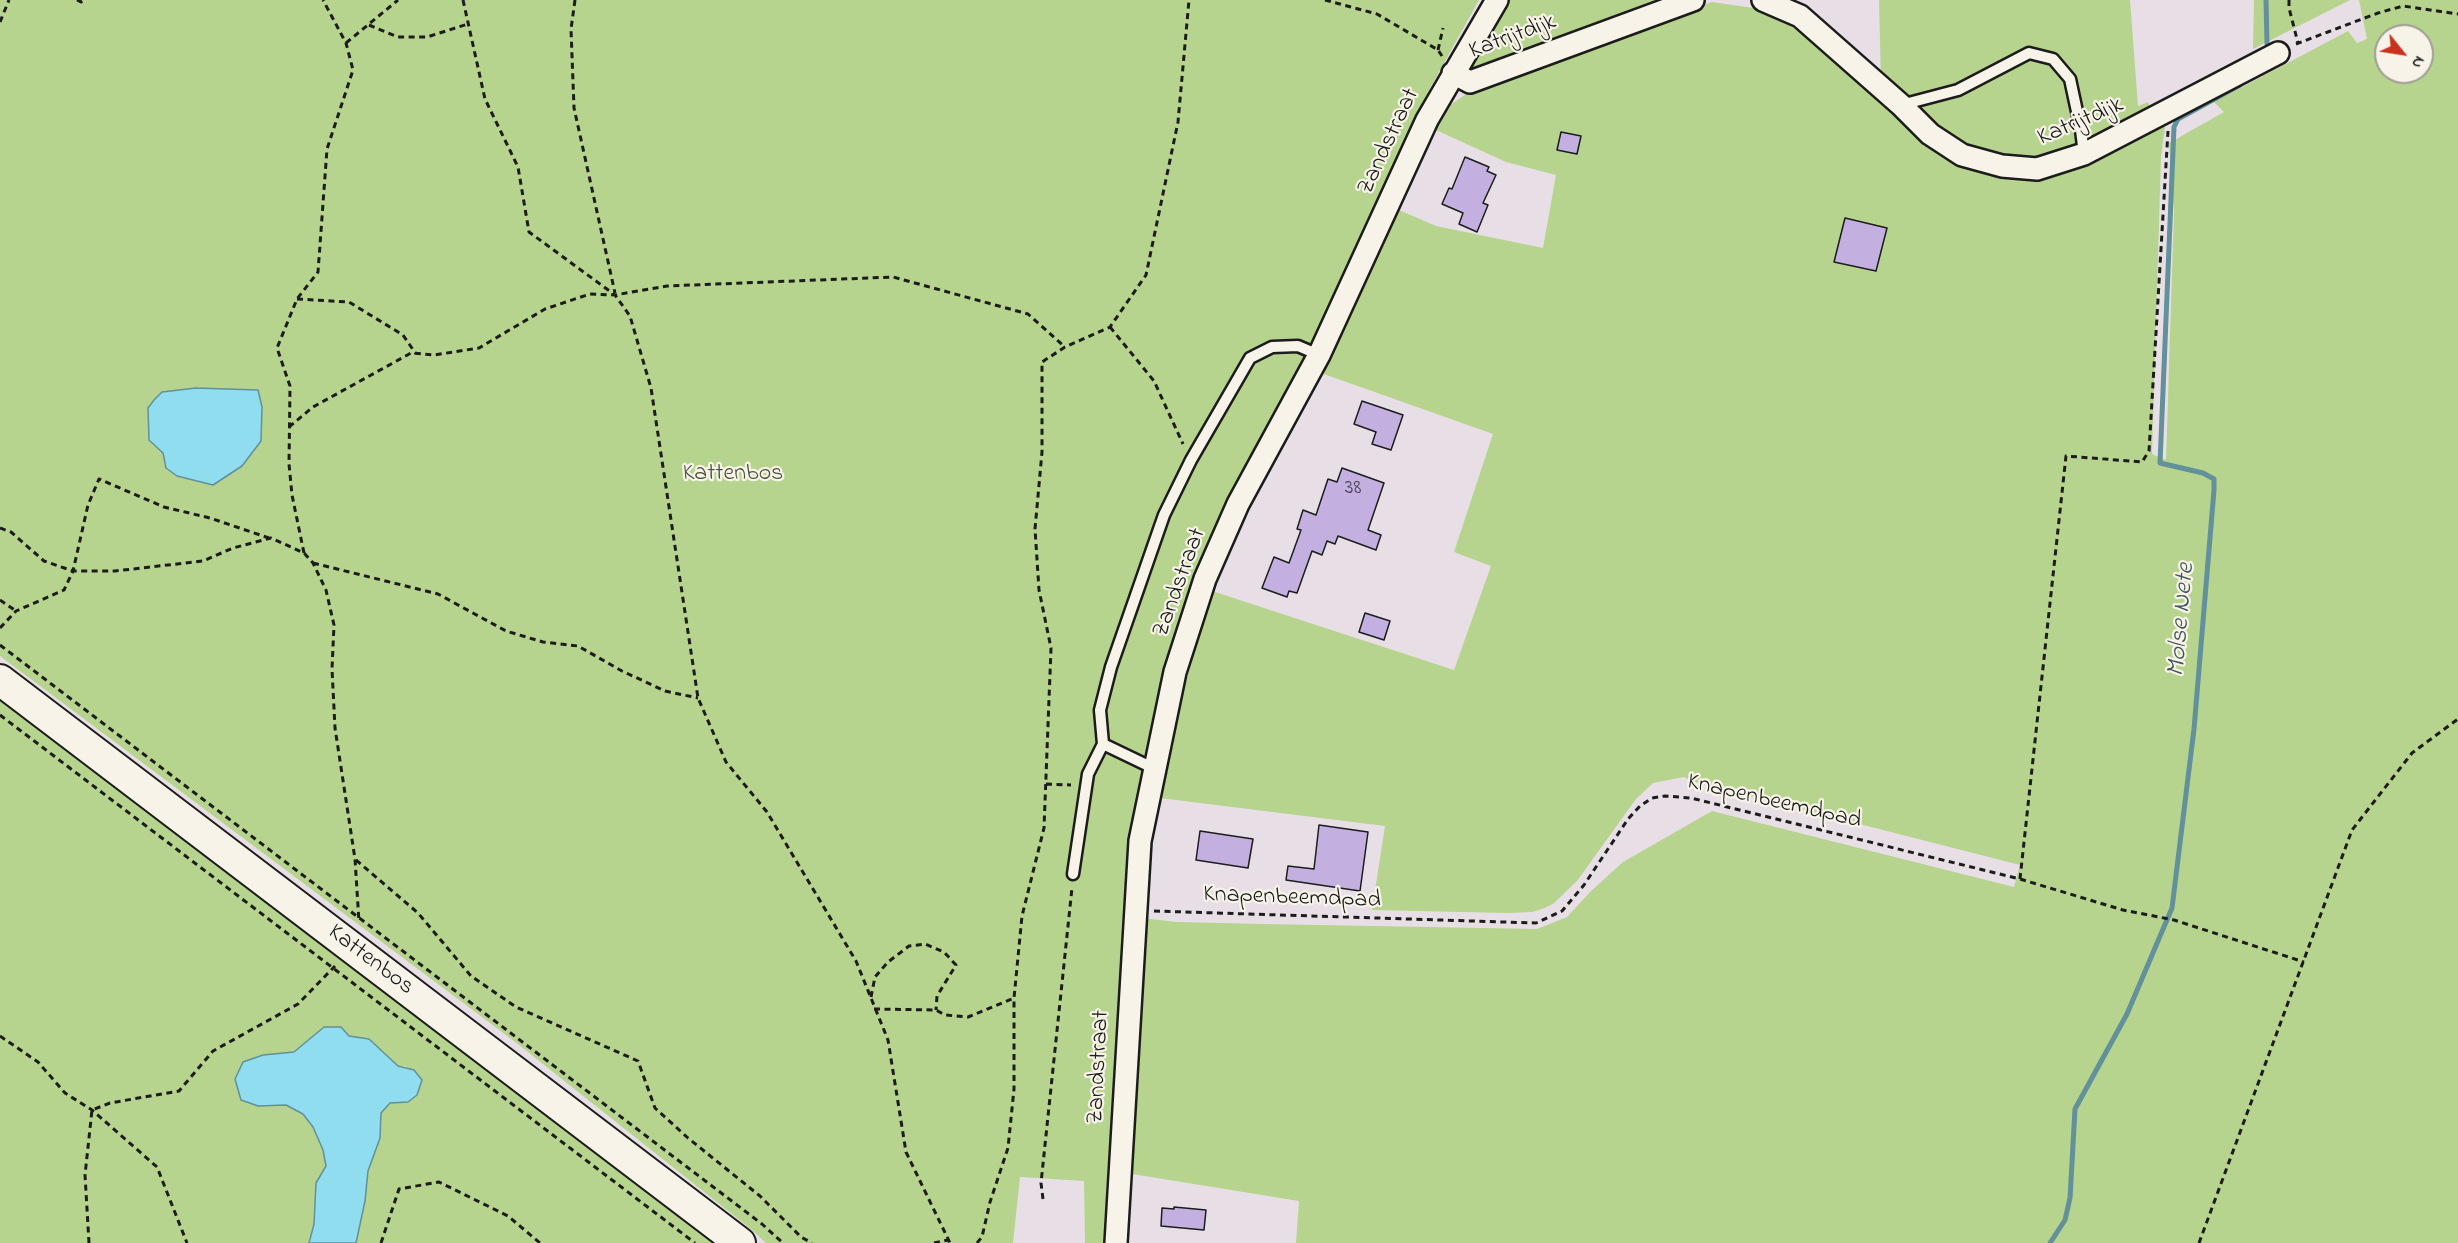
<!DOCTYPE html>
<html>
<head>
<meta charset="utf-8">
<style>
	body { margin:0 }
	#map { position:relative; width:2458px; height:1243px; overflow:hidden; background:#e8dfe6; font-family:"Indie Flower",sans-serif }
	canvas { display:block }
	.north { position:absolute; left:2374px; top:24px; width:60px; height:60px; box-sizing:border-box; background:#f7f3e8; border:2px solid #9f9d96; border-radius:50%; rotate:120deg; font-size:16px; font-weight:700; line-height:24px; text-align:center; color:#1c1c1c }
	.north::after { content:''; display:block; margin:auto; width:21px; height:27px; background:#c8321e; clip-path:polygon(50% 0,100% 100%,50% 72%,0 100%) }
</style>
</head>
<body>
<div id="map">
<canvas width="2458" height="1243"></canvas>
<div class="north">N</div>
</div>
<script>
const ctx = document.querySelector('canvas').getContext('2d');
ctx.lineJoin = 'round';
function paint(path, color) { ctx.fillStyle = color; ctx.fill(path, 'evenodd'); }
const poly = rows => new Path2D(rows.map(r => 'M' + r).join(''));
function strokePath(path, color, width, dash) { ctx.strokeStyle = color; ctx.lineWidth = width; ctx.lineCap = dash ? 'butt' : 'round'; ctx.setLineDash(dash || []); ctx.stroke(path); }
function drawText(font, color, halo, rows, align = 'center') {
  ctx.font = font + ' "Indie Flower",sans-serif'; ctx.lineWidth = 4.5; ctx.setLineDash([]); ctx.textBaseline = 'middle'; ctx.strokeStyle = halo; ctx.fillStyle = color; for (const [text, x, y, turn = 0] of rows) {
    ctx.save(); ctx.translate(x, y); ctx.rotate((+turn || 0) * Math.PI / 180); ctx.textAlign = isNaN(turn) ? turn : align; if (halo) ctx.strokeText(text, 0, 0); ctx.fillText(text, 0, 0); ctx.restore();
  }
}
paint(poly([
	[0,0,1479,0,1429,90,1361,241,1303,362,1247,462,1193,587,1133,844,1107,1177,1105,1243,1085,1243,1084,1181,1020,1177,1013,1243,766,1243,752,1230,514,1041,0,656],
	[196,388,236,390,163,453,149,440,148,408],
	[1507,0,1661,0,1475,72,1466,68],
	[1879,0,2130,0,2138,106,2148,102,2152,111,2043,163,2002,159,1971,148,1943,132,1881,83],
	[2254,0,2350,0,2253,49],
	[2359,0,2458,0,2458,1243,1296,1243,1299,1201,1132,1174,1141,918,1177,922,1263,924,1537,929,1567,917,1591,891,1623,862,1712,811,2014,887,2020,865,1695,782,1684,777,1653,783,1636,799,1577,881,1553,904,1542,909,1532,912,1507,913,1372,910,1385,826,1160,798,1166,761,1200,628,1212,591,1454,670,1491,566,1454,552,1493,434,1321,373,1399,210,1436,226,1543,248,1556,175,1506,162,1436,130,1450,105,1466,94,1592,43,1712,2,1767,10,1833,55,1926,137,2015,176,2166,120,2161,157,2152,454,2166,460,2174,210,2169,143,2224,112,2214,102,2348,31,2357,43,2367,39],
	[2386,36,2422,36,2422,72,2386,72],
	[0,696,721,1243,356,1243,365,1201,368,1171,380,1138,381,1113,390,1103,408,1102,406,1066,398,1066,369,1039,349,1036,324,1027,294,1052,263,1055,258,1106,286,1105,303,1114,313,1127,323,1150,326,1167,316,1183,314,1224,309,1243,0,1243]
]), '#b6d48d');
const water = poly([
	[196,388,258,390,262,407,261,441,242,466,213,485,177,476,166,468,163,453,149,440,148,408,154,400,162,392,196,388],
	[324,1027,341,1027,349,1036,369,1039,398,1066,414,1070,422,1080,417,1095,408,1102,390,1103,381,1113,380,1138,368,1171,365,1201,356,1243,309,1243,314,1224,316,1183,326,1166,323,1150,313,1127,303,1114,286,1105,258,1106,241,1100,235,1079,243,1062,263,1055,294,1052,324,1027]
]);
paint(water, '#90ddef');
strokePath(water, '#62909b', 1.5);
strokePath(poly([
	[2266,0,2267,44],
	[2050,1243,2065,1220,2070,1198,2075,1109,2127,1014,2172,908,2194,729,2214,490,2214,479,2203,473,2160,463,2174,127,2178,119,2240,85]
]), '#62909b', 5);
const building = poly([
	[1561,132,1581,136,1577,154,1557,150,1561,132],
	[1465,157,1489,167,1487,171,1496,175,1483,203,1488,205,1477,232,1459,224,1463,213,1442,204,1449,188,1452,189,1465,157],
	[1845,218,1887,228,1876,271,1834,262,1845,218],
	[1362,401,1403,415,1391,450,1372,444,1376,432,1354,424,1362,401],
	[1342,468,1384,483,1368,530,1381,535,1376,550,1338,536,1335,544,1327,541,1322,555,1312,551,1297,593,1289,591,1287,597,1262,588,1274,557,1289,563,1301,530,1297,529,1303,510,1316,515,1328,479,1337,482,1342,468],
	[1365,613,1390,621,1384,640,1359,632,1365,613],
	[1319,825,1368,832,1360,891,1286,880,1288,866,1314,869,1319,825],
	[1200,831,1253,839,1248,868,1196,860,1200,831],
	[1174,1207,1206,1210,1204,1230,1161,1226,1162,1208,1174,1209,1174,1207]
]);
paint(building, '#c4b0e0');
strokePath(building, '#1c1c1c', 1.5);
const service = poly([
	[1901,105,1958,90,2029,53,2053,59,2070,79,2081,130,2084,154],
	[1103,744,1155,769],
	[1073,874,1088,774,1103,744,1100,710,1111,667,1164,515,1191,460,1250,358,1272,347,1298,346,1319,355]
]);
const minor = poly([
	[1763,0,1800,16,1901,105,1930,134,1962,155,2002,166,2037,169,2084,154,2278,53],
	[1453,73,1470,82,1693,0],
	[1116,1243,1140,841,1175,672,1205,579,1238,504,1319,355,1427,120,1497,0]
]);
const secondary = poly([
	[0,680,740,1243]
]);
strokePath(service, '#1c1c1c', 15);
strokePath(minor, '#1c1c1c', 26);
strokePath(secondary, '#1c1c1c', 34);
strokePath(poly([
	[77,0,81,2,84,0],
	[463,0,485,99,518,167,529,232,615,295,630,316,651,388,698,698,726,762,767,812,856,961,888,1040,906,1152,950,1243],
	[575,0,571,29,574,108,615,293],
	[1325,0,1377,14,1438,50,1442,56],
	[2289,0,2289,8,2298,43],
	[0,22,9,0],
	[369,25,398,37,427,37,468,24],
	[346,43,398,0],
	[2296,44,2378,13,2403,6,2458,14],
	[1438,50,1443,28],
	[297,299,349,302,403,335,416,354],
	[1110,327,1154,381,1183,444],
	[289,427,313,407,411,353,434,355,479,348,545,309,590,294,615,295,667,286,893,277,1028,314,1065,347],
	[0,528,11,532,44,561,73,571,115,571,203,561,233,548,271,538,304,553,313,563,326,590,334,625,332,669,335,728,355,859,359,922],
	[304,553,292,495,289,464,290,386,277,348,297,299,318,272,327,149,353,70,346,43,323,0],
	[313,563,438,594,506,631,543,642,578,646,622,671,665,691,698,698],
	[0,600,16,611],
	[0,628,16,611,64,590,73,571,88,505,99,479,164,507,210,518,269,538],
	[0,645,762,1224,783,1243],
	[0,715,695,1243],
	[1046,784,1071,785],
	[356,860,418,913,471,976,516,1007,638,1061,655,1108,688,1138,760,1196,801,1237,812,1243],
	[2020,879,2066,456,2142,462,2149,451,2168,131],
	[1154,911,1536,923,1562,911,1584,885,1628,819,1640,806,1652,798,1665,796,1691,798,2020,879,2123,910,2174,920,2304,962],
	[871,997,875,977,888,962,909,946,925,944,944,952,956,965,937,996,936,1010],
	[874,1009,936,1010,945,1015,968,1017,1014,998],
	[0,1036,38,1062,65,1093,92,1110,157,1167,187,1243],
	[1043,1199,1041,1183,1072,888],
	[89,1243,85,1175,92,1110,110,1103,179,1091,213,1051,298,1004,335,966],
	[381,1243,399,1189,439,1182,508,1216,540,1243],
	[934,1243,948,1240],
	[977,1243,982,1237,990,1202,1008,1148,1014,1089,1014,998,1022,916,1044,828,1051,648,1039,590,1035,529,1042,452,1042,362,1065,347,1110,327,1146,275,1178,122,1189,0],
	[2199,1243,2352,830,2412,753,2458,719]
]), '#1c1c1c', 3, [6, 4.5]);
strokePath(service, '#f7f3e8', 10);
strokePath(minor, '#f7f3e8', 21);
strokePath(secondary, '#f7f3e8', 30);
drawText('21px', '#46414d', null, [
	["38",1353,490]
]);
drawText('24px', '#1c1c1c', '#f7f3e8', [
	["Katrijtdijk",1513,38,-20],
	["Katrijtdijk",2081,123,-23],
	["Zandstraat",1390,142,-65],
	["Zandstraat",1181,583,-70],
	["Knapenbeemdpad",1774,803,13],
	["Knapenbeemdpad",1292,899,2],
	["Kattenbos",370,961,37],
	["Zandstraat",1100,1067,-87]
]);
drawText('24px', '#4a533e', '#f7f3e8', [
	["Kattenbos",733,475]
]);
drawText('italic 26px', '#3f565b', '#f7f3e8', [
	["Molse Nete",2183,620,-85]
]);
</script>
</body>
</html>
